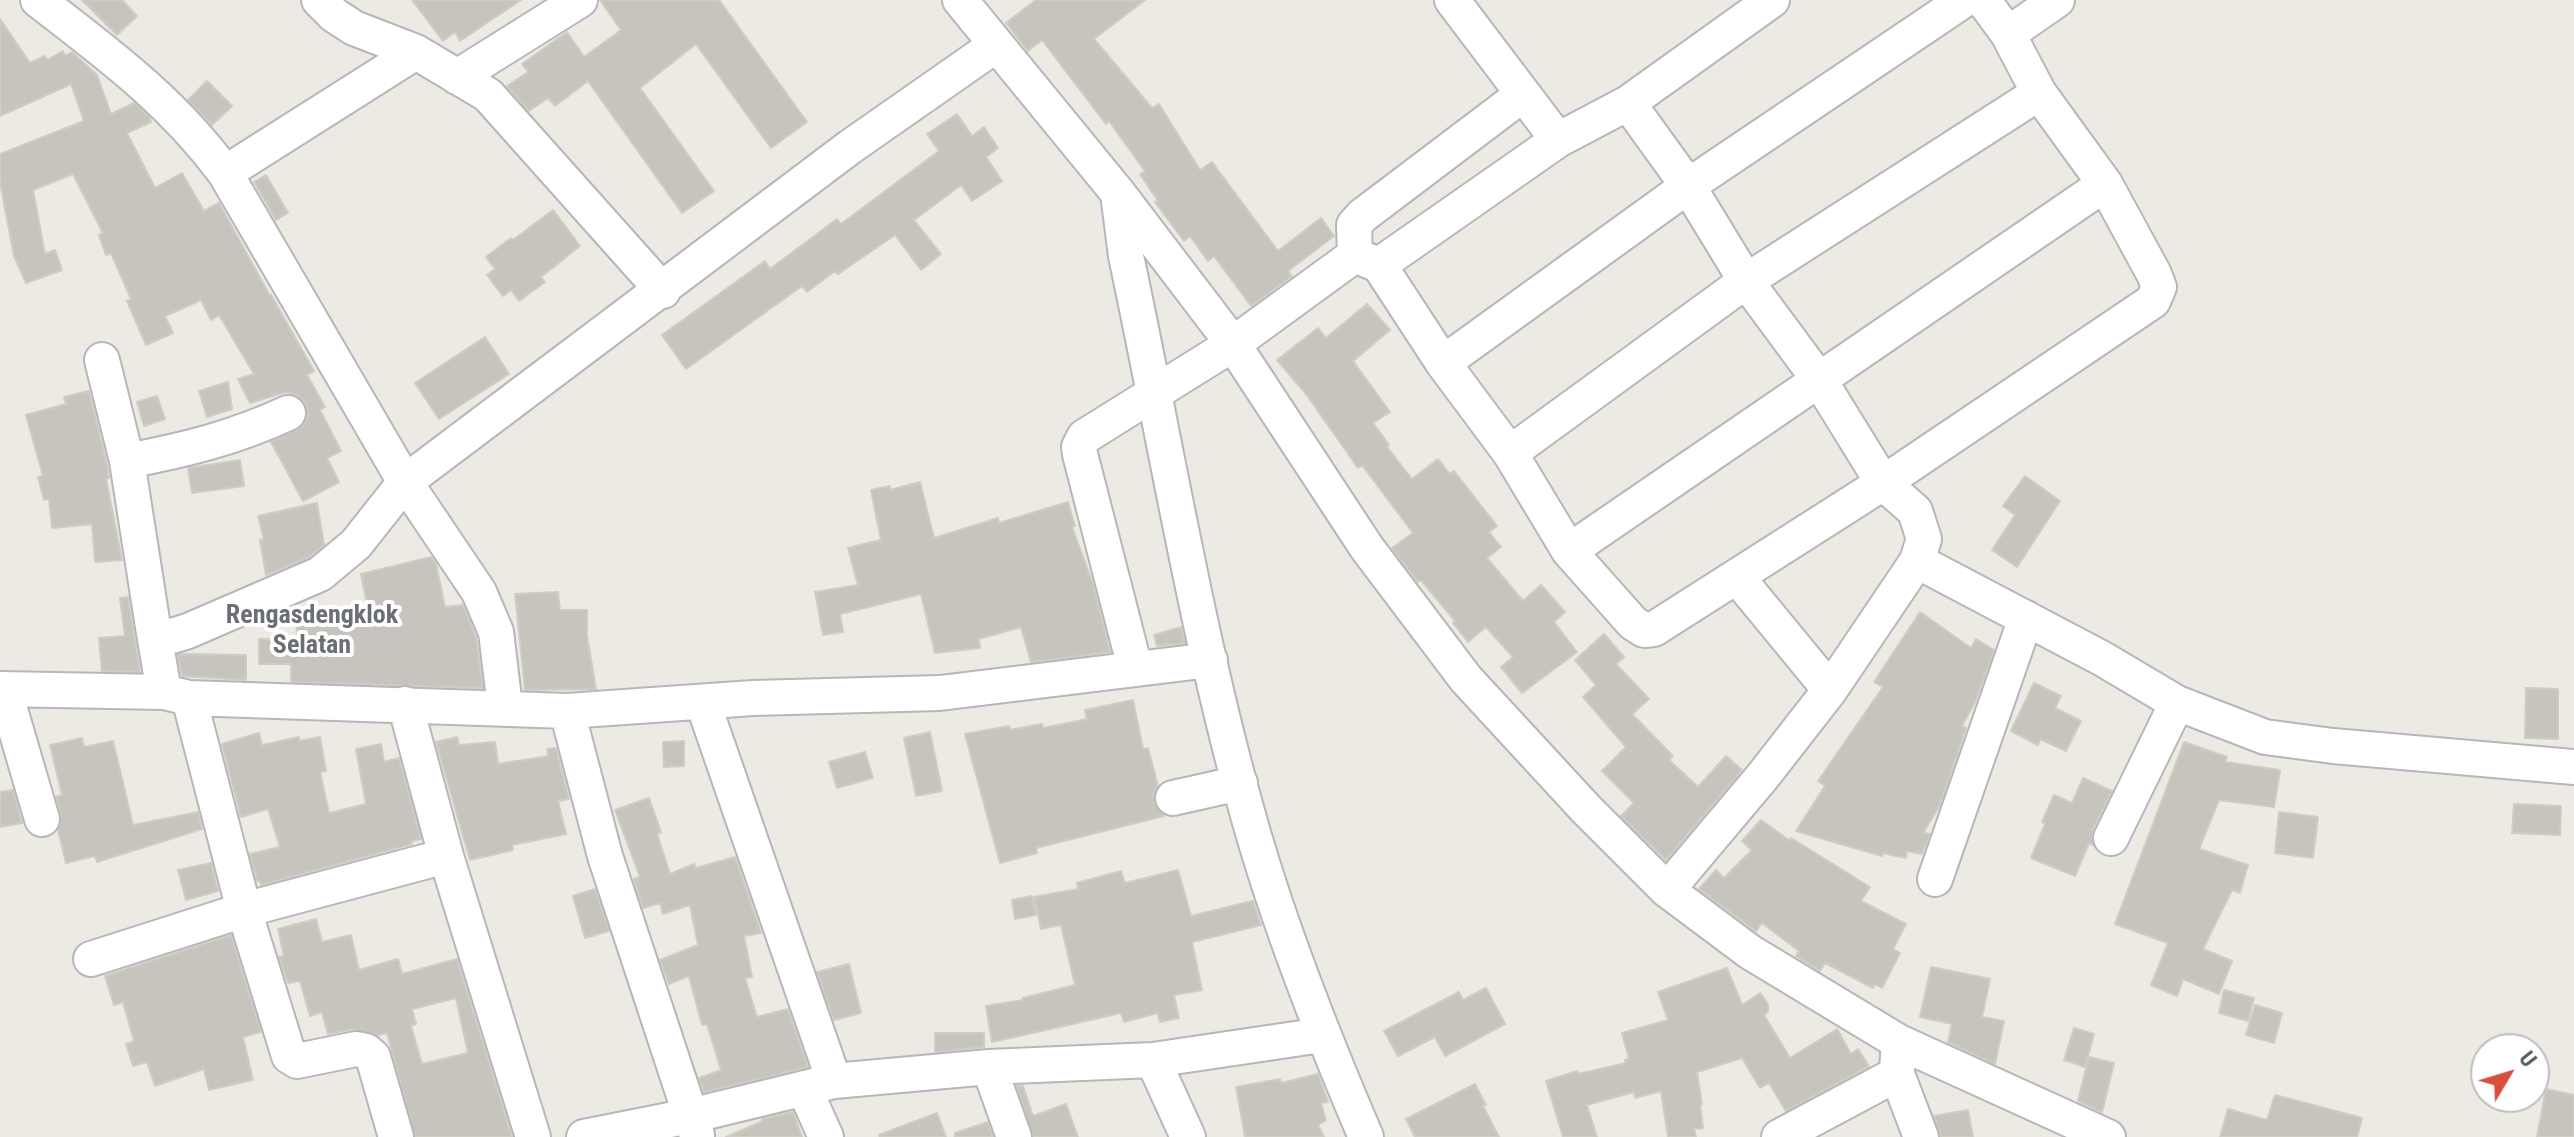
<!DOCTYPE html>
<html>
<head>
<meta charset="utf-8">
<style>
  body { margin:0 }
  #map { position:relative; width:2574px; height:1137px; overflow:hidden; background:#eceae2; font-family:"Roboto Condensed",sans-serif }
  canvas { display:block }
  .north { position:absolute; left:2470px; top:1033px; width:80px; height:80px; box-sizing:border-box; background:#fff; border:2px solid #bdbec0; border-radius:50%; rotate:52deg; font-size:22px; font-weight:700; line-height:32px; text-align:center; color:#5a5d61 }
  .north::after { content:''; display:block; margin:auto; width:28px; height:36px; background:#d84f3b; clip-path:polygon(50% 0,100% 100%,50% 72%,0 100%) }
</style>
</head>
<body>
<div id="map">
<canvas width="2574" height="1137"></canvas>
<div class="north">U</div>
</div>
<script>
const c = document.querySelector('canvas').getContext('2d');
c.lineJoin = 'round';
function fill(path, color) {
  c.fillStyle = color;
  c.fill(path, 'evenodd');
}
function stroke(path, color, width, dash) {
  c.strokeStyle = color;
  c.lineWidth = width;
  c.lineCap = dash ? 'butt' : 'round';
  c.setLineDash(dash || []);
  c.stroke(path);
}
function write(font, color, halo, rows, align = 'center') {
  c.font = font + ' "Roboto Condensed",sans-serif';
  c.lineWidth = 8;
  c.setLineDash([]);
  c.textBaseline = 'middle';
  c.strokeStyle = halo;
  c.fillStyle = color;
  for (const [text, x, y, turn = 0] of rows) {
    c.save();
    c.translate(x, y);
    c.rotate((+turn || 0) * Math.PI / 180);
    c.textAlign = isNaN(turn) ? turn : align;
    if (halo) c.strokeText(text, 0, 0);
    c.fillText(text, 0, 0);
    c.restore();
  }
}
const building = new Path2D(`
  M 82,0 L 122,0 L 137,16 L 117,35 Z
  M 412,0 L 521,0 L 460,41 L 455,32 L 443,41 Z
  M 600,0 L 719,0 L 807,122 L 771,148 L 696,44 L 640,88 L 714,191 L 682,213 L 588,81 L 555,106 L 548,98 L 529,111 L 507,86 L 528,72 L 522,64 L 567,32 L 584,57 L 621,30 Z
  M 1036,0 L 1145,0 L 1094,39 L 1152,108 L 1159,104 L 1200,170 L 1212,162 L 1278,251 L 1321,218 L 1334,236 L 1288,271 L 1292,276 L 1251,306 L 1214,256 L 1208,261 L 1190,236 L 1184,241 L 1155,202 L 1158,201 L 1140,174 L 1145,171 L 1109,121 L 1106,124 L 1042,40 L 1028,51 L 1006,23 Z
  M 0,19 L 30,63 L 45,56 L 47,60 L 63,51 L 65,56 L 72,52 L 97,75 L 111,114 L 134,103 L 150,118 L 151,122 L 127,133 L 155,188 L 182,173 L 204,211 L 219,203 L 270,296 L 271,295 L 314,371 L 307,375 L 325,407 L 320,410 L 341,451 L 327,458 L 339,482 L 303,501 L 271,442 L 304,425 L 308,416 L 306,404 L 299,396 L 286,392 L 250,403 L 238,379 L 254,374 L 219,315 L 211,320 L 201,300 L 165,316 L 173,333 L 146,345 L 127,301 L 131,299 L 111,253 L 106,255 L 99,235 L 103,233 L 73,174 L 33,190 L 45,254 L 55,250 L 62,270 L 26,283 L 14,256 L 0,182 L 0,154 L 84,121 L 71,84 L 0,116 Z
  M 207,81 L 232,106 L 212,125 L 188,100 Z
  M 957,114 L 972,136 L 984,127 L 998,148 L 986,157 L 1002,181 L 972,201 L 961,185 L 914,220 L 941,254 L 921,270 L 895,235 L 838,274 L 835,271 L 807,292 L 802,286 L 686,369 L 662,335 L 765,261 L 770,269 L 837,219 L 841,224 L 939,151 L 927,134 Z
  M 266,175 L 288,213 L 276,220 L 254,182 Z
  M 553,210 L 580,246 L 541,277 L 545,282 L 519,301 L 511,290 L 503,296 L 487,275 L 495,269 L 486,257 L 511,238 L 513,240 Z
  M 1367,304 L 1390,330 L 1353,361 L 1390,412 L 1373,423 L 1389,445 L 1387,447 L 1412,479 L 1438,459 L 1450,474 L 1454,471 L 1497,526 L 1489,532 L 1501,547 L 1487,558 L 1523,601 L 1541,585 L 1565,612 L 1554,622 L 1577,652 L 1522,693 L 1501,667 L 1513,657 L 1486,627 L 1468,642 L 1453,623 L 1455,621 L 1421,580 L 1418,582 L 1392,548 L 1413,533 L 1362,465 L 1358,468 L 1306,394 L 1277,360 L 1318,328 L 1326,338 Z
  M 485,337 L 509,374 L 439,419 L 415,383 Z
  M 228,382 L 232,409 L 207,417 L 199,391 Z
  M 89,391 L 107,465 L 109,478 L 106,479 L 122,560 L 95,562 L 92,524 L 52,528 L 49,499 L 44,500 L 38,477 L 43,476 L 26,415 L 66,404 L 64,397 Z
  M 157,396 L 165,419 L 144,426 L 137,402 Z
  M 240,460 L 244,486 L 192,493 L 188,468 Z
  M 2025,476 L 2060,501 L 2017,567 L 1992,550 L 2015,515 L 2003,506 Z
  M 920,482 L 934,538 L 998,518 L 999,523 L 1068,502 L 1075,526 L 1072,527 L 1093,584 L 1110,652 L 1031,662 L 1021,627 L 979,639 L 980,648 L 935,653 L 921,594 L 840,614 L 843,632 L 823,635 L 815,592 L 858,585 L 848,548 L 881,540 L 871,490 L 890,486 L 890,490 Z
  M 317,503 L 324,545 L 309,557 L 266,575 L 260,540 L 264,539 L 258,516 Z
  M 431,557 L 436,564 L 445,607 L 463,605 L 476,637 L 483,688 L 291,682 L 291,664 L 259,664 L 259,639 L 297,639 L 296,616 L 368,609 L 361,574 Z
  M 558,592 L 560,610 L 587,610 L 587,636 L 596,689 L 525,690 L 515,594 Z
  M 128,597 L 140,672 L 102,671 L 99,638 L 125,636 L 120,598 Z
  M 1920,612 L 1971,648 L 1976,639 L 1994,650 L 1975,702 L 1962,726 L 1966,728 L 1940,805 L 1923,833 L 1930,834 L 1922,854 L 1907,851 L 1906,858 L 1883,853 L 1882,856 L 1796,831 L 1825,786 L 1818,781 L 1883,687 L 1874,682 Z
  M 1181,627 L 1185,643 L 1157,646 L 1154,635 Z
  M 1604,634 L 1624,657 L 1616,664 L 1649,699 L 1632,714 L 1673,756 L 1669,760 L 1698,787 L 1726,756 L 1742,770 L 1666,860 L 1621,816 L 1634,803 L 1602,771 L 1626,747 L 1583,697 L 1596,685 L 1575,660 Z
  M 182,654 L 246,655 L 246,680 L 182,676 L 178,655 Z
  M 2034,683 L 2061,696 L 2055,708 L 2081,721 L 2066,751 L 2040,739 L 2038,745 L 2011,731 Z
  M 2526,688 L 2558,689 L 2558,739 L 2525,738 Z
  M 1133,700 L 1143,749 L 1148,748 L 1158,786 L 1154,793 L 1154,803 L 1164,816 L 1036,848 L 1037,853 L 1000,863 L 965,734 L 1009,726 L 1010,730 L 1042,724 L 1043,728 L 1087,719 L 1085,710 Z
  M 930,732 L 942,791 L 916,796 L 904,738 Z
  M 259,733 L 262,745 L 299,737 L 299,741 L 320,737 L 326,771 L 320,772 L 329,813 L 366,804 L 356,749 L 381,744 L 384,762 L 399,758 L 421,839 L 412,841 L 412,844 L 261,885 L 260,881 L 257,881 L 250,854 L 280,847 L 268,809 L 241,817 L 222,744 Z
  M 457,737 L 459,745 L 495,742 L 498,764 L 549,756 L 547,749 L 556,748 L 569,799 L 558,801 L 566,834 L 512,845 L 513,850 L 470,860 L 436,742 Z
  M 82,738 L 84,747 L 113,741 L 133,825 L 198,812 L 202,829 L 97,862 L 95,856 L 66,863 L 58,830 L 61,814 L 56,797 L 62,795 L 50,745 Z
  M 684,741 L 684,766 L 664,767 L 663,742 Z
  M 2184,742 L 2227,757 L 2225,762 L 2280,770 L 2274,807 L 2219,800 L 2199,849 L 2248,865 L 2240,893 L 2232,890 L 2203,949 L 2232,961 L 2219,994 L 2183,979 L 2177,996 L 2151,985 L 2168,943 L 2115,924 Z
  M 865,752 L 873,778 L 837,788 L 829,762 Z
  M 2083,778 L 2112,791 L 2093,829 L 2093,845 L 2089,843 L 2075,876 L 2031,858 L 2045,824 L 2042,822 L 2054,795 L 2072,803 Z
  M 13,790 L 22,823 L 0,827 L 0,792 Z
  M 649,798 L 661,832 L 657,834 L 670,874 L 694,864 L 696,868 L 735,857 L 761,933 L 744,936 L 752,977 L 745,978 L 757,1017 L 788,1009 L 808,1067 L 704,1092 L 699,1078 L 721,1070 L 707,1024 L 702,1025 L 689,976 L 669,984 L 660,960 L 698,945 L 690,905 L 663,914 L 660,903 L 643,908 L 634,879 L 640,877 L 615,810 Z
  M 2514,804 L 2561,806 L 2560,835 L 2512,833 Z
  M 2279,812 L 2318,817 L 2313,858 L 2275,853 Z
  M 1761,820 L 1790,841 L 1791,838 L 1870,887 L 1861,901 L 1906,924 L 1893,949 L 1900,953 L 1882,988 L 1875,984 L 1873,988 L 1825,963 L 1820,971 L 1796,956 L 1799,951 L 1762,923 L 1756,931 L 1699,889 L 1716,870 L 1724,878 L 1752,850 L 1742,841 Z
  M 211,863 L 218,891 L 186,900 L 178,870 Z
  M 1178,870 L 1191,916 L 1253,901 L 1261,925 L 1192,942 L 1202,990 L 1174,995 L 1179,1018 L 1160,1022 L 1158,1013 L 1124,1022 L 1121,1013 L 992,1042 L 986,1006 L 1023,1000 L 1023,998 L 1075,985 L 1061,925 L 1041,929 L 1034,897 L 1078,889 L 1077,883 L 1121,871 L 1125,883 Z
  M 595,889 L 609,931 L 585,938 L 573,896 Z
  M 1032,896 L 1036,915 L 1015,919 L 1012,900 Z
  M 316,919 L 322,942 L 351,935 L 359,970 L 398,959 L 402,974 L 457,959 L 512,1137 L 415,1137 L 387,1033 L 378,1035 L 353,1029 L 328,1034 L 322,1012 L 310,1016 L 300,981 L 288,983 L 279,957 L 284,956 L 278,929 ZM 456,998 L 468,1053 L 422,1064 L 411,1026 L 416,1024 L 412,1009 Z
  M 231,935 L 261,1032 L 243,1037 L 253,1080 L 209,1090 L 204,1069 L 155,1086 L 147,1062 L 133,1066 L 126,1044 L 134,1041 L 123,1002 L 114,1005 L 105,976 Z
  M 849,964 L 861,1013 L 834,1020 L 817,972 Z
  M 1931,967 L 1990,979 L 1982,1017 L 2004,1021 L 1995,1064 L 1948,1042 L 1952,1024 L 1920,1017 Z
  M 1727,968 L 1742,1005 L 1760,993 L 1768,1004 L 1768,1012 L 1764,1015 L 1790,1058 L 1837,1029 L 1851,1054 L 1858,1049 L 1869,1066 L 1786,1111 L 1769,1083 L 1760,1088 L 1742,1058 L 1697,1072 L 1702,1104 L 1700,1104 L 1703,1128 L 1694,1129 L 1696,1137 L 1668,1137 L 1661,1091 L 1635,1098 L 1634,1092 L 1587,1105 L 1597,1137 L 1563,1137 L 1546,1081 L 1577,1071 L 1578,1074 L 1626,1063 L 1625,1060 L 1629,1059 L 1622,1033 L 1668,1020 L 1658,992 Z
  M 1486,988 L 1505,1024 L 1445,1056 L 1435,1037 L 1398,1056 L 1384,1031 L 1459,992 L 1463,1000 Z
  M 2224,990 L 2254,998 L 2248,1021 L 2219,1013 Z
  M 2255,1005 L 2282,1013 L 2274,1043 L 2246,1035 Z
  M 2074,1028 L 2094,1034 L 2085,1067 L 2064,1060 Z
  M 935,1033 L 984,1033 L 984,1047 L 935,1052 Z
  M 2089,1057 L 2114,1063 L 2102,1112 L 2078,1101 Z
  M 1318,1074 L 1328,1102 L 1321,1103 L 1326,1120 L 1318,1125 L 1324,1137 L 1245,1137 L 1236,1087 L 1280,1079 L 1281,1083 Z
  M 1475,1084 L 1486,1105 L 1483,1106 L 1499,1137 L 1415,1137 L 1406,1119 Z
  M 1017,1086 L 1023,1086 L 1033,1116 L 1066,1104 L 1078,1137 L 1033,1137 Z
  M 2546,1089 L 2574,1095 L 2574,1137 L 2537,1137 Z
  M 2275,1095 L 2362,1118 L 2357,1137 L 2220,1137 L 2228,1109 L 2267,1120 Z
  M 1968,1110 L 1973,1137 L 1941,1137 L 1934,1116 Z
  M 793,1112 L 802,1137 L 726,1137 L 763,1121 L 762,1119 Z
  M 937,1113 L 946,1137 L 880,1137 L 879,1135 Z
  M 988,1122 L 993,1137 L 955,1137 L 955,1133 Z`);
const minor = new Path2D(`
  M 38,0 C 108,54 172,101 225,173 L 405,482 L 479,592 L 496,632 L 505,707
  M 319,0 L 334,15 L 354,28 L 416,52 L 488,95 L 663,291
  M 960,0 L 1118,193 L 1126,256 C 1167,448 1199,648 1254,836 C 1284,938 1324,1039 1366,1137
  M 1452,0 L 1558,140
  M 2008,34 L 2057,0
  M 457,77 L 580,0
  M 1628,103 L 1688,186 L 1746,281 L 1820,381 L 1883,483 L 1915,511 L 1924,539 L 1917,561 L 1830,690 L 1763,776 L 1667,890
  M 225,173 L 416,52
  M 1118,193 L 1233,344 L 1367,548 L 1466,679 L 1586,809 L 1667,890 L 1750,952 L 1899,1042 L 2108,1137
  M 1355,255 L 1354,225 L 1362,216 L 1522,95
  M 1359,257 L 1379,265 L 1558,140 L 1628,103 L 1772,0
  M 1379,265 L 1443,363 L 1510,453 L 1569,551 L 1633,623 L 1644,630 L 1654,629 L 1883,483 L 2153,301 L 2159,287 L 2154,274 L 2105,184 L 2039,93 L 2008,34 L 1983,0
  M 102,360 L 127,461 L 154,633
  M 1443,363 L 1688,186 L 1964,0
  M 1510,453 L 1746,281 L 2039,93
  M 127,461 C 185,450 234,438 288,413
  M 1569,551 L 2105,184
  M 1917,561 L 2103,659 L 2177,703 L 2265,737 L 2333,746 L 2574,767
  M 1737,577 L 1830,690
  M 1135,668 L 1080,454 L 1079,447 L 1084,437 L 1233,344 L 1355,255
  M 0,689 L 164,692 L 189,698 L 567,711 L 753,698 L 940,693 L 1210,660
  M 4,689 L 42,819
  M 164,692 L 154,633 L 172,636 L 188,631 L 320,574 L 356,544 L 405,482 L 850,147 L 996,45
  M 189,698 L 244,910 L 289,1056 L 297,1061 L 356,1049 L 366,1051 L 373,1057 L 396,1137
  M 703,703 L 834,1081
  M 405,704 L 446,856 L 533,1137
  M 567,711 L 605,856 L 697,1135
  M 1173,798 L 1240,783
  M 2111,838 L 2177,703
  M 1935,879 L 2026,618
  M 91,959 L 244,910 L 446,856
  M 1898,1054 L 1897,1074 L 1921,1137
  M 1153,1060 L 1188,1137
  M 989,1067 L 1014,1137
  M 804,1088 L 826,1137
  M 584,1137 L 690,1116 L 834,1081 L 989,1067 L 1153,1060 L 1322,1035
  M 1779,1137 L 1897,1074`);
const quarterNames = [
  ["Rengasdengklok",312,616],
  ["Selatan",312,646]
];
fill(building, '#c7c4be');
stroke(building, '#d0ccc1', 2);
stroke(minor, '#b4b7bb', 38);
stroke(minor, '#fff', 34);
write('bold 26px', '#6b6f73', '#fff', quarterNames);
</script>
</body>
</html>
